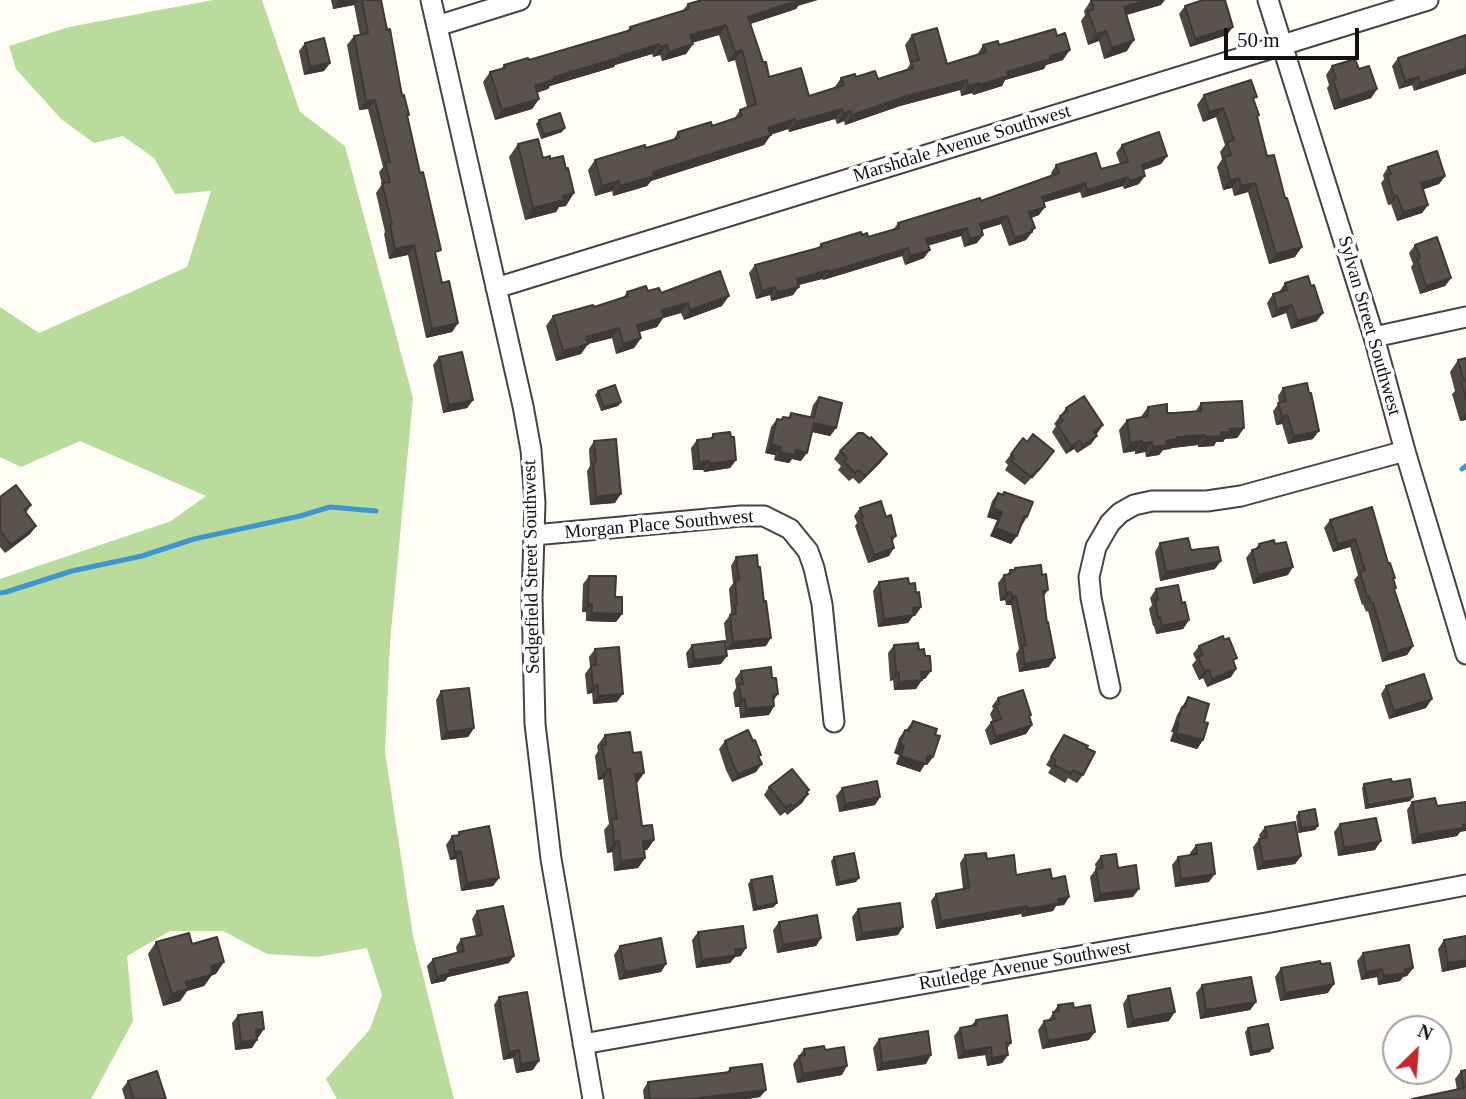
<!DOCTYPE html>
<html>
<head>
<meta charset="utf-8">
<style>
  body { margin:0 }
  #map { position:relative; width:1466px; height:1099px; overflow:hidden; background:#fffdf5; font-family:Georgia,serif }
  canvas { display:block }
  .north { position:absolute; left:1382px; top:1015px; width:70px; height:70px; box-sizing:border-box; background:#fff; border:2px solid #a0a0a0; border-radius:50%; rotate:25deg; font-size:19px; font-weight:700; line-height:28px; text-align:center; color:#111 }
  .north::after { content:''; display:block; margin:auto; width:24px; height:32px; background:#c4262e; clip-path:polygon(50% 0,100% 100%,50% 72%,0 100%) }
  .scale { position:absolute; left:1224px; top:28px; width:135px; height:32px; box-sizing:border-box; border:4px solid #111; border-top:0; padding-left:9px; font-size:21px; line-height:24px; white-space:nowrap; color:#111; -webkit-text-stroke:5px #fff; paint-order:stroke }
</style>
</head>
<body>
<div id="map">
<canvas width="1466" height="1099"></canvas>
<div class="north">N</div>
<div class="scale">50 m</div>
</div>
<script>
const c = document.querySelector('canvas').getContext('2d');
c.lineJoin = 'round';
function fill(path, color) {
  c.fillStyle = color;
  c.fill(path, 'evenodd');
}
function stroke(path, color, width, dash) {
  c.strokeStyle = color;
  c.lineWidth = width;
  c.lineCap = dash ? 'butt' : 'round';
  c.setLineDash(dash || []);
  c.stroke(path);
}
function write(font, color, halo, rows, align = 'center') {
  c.font = font + ' Georgia,serif';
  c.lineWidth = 7;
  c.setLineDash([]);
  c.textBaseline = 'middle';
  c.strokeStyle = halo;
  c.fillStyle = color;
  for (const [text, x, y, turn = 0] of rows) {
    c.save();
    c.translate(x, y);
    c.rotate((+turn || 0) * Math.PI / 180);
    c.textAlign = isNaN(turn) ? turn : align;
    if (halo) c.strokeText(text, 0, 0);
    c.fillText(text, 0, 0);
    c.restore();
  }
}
const forest = new Path2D(`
  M 213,0 L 262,0 L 300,112 L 345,146 L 413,398 L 390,642 L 385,752 L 413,936 L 454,1099 L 337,1099 L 326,1079 L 370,1029 L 382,995 L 367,948 L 317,957 L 267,954 L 223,931 L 170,931 L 127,956 L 133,1021 L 91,1099 L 0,1099 L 0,579 L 171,521 L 206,496 L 80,441 L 21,467 L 0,457 L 0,307 L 39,333 L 187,267 L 211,191 L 175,194 L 154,158 L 123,136 L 94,143 L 61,119 L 16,69 L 9,46 L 69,27 Z`);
const stream = new Path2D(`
  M 1462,469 L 1466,466
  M 0,593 L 6,592 L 72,571 L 142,556 L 194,539 L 300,516 L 330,507 L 376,511`);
const minor = new Path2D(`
  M 431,0 L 523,406 L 531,450 L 535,503 L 532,598 L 535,724 L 551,859 L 593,1099
  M 1268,0 L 1374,337 L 1405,451 L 1466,654
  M 437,26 L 520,0
  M 496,288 L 1428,0
  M 1374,337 L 1466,317
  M 534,535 L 741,516 L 764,516 L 790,529 L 808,551 L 814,568 L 822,604 L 834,722
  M 1110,688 L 1091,598 L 1089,577 L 1096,547 L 1110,523 L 1120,513 L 1134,505 L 1152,501 L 1207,501 L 1241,496 L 1405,451
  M 583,1044 L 1266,923 L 1466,885`);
const wall = new Path2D(`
  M 331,0 L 381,0 L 408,117 L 436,258 L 442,283 L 458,323 L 452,332 L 426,338 L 408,255 L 389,259 L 384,234 L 385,232 L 376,193 L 382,184 L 379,172 L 383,167 L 368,109 L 359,110 L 347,45 L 354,36 L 360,35 L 354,5 L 333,9 Z
  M 1091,0 L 1161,5 L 1126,15 L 1127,51 L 1104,59 L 1099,41 L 1088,45 L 1081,21 L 1085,15 L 1084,11 Z
  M 688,4 L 798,6 L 796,9 L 750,24 L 763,62 L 769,77 L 809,96 L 834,88 L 841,78 L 856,77 L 878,79 L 906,71 L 910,64 L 905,45 L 912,35 L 947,64 L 977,55 L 983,45 L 999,45 L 1063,60 L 1046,65 L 1044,69 L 1005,80 L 1002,86 L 973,95 L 972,93 L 961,96 L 960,90 L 900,106 L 845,125 L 844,121 L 837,124 L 835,119 L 789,132 L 788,129 L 770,135 L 764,145 L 651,181 L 647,186 L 613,196 L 612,191 L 595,196 L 588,170 L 595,160 L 646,148 L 673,140 L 678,132 L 712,126 L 734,119 L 740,110 L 747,107 L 735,60 L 728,62 L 719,35 L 692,43 L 693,44 L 686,54 L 662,61 L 660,55 L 653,57 L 652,54 L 615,65 L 614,67 L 550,86 L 548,89 L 537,93 L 539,99 L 532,109 L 495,120 L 483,82 L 490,72 L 501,69 L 504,65 L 529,60 L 627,31 L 630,27 L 683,10 Z
  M 1185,6 L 1227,35 L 1190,47 L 1179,14 Z
  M 1466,35 L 1414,91 L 1412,85 L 1399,89 L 1392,66 L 1398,58 Z
  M 305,43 L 330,63 L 324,71 L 304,75 L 299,51 Z
  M 1332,66 L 1359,69 L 1377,89 L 1371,98 L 1334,110 L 1327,88 L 1329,85 L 1326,75 Z
  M 1204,95 L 1254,101 L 1259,115 L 1257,117 L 1267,156 L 1295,257 L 1269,264 L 1248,192 L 1234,196 L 1232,188 L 1223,190 L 1217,167 L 1222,159 L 1220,152 L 1225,145 L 1216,117 L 1203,122 L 1197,105 Z
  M 539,120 L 562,132 L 541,139 L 536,124 Z
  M 518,144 L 543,158 L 566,206 L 559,207 L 556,212 L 525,220 L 509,157 Z
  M 1122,145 L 1167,156 L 1161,164 L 1143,170 L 1139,184 L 1124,189 L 1123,186 L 1082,198 L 1080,192 L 1044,202 L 1039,215 L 1031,218 L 1035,228 L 1026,240 L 1009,246 L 1001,224 L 982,230 L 983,235 L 977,243 L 964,247 L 961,236 L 928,245 L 924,258 L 905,265 L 902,256 L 823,280 L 822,279 L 798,285 L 793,295 L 771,301 L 770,295 L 756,299 L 749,273 L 755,265 L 818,248 L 821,244 L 862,235 L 868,237 L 893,230 L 898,223 L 981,201 L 1052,176 L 1051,173 L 1056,165 L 1101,169 L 1120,164 L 1116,153 Z
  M 1388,167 L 1445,176 L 1439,184 L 1423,189 L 1428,205 L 1422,213 L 1397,221 L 1391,204 L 1388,205 L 1381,183 L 1384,179 L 1383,175 Z
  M 1415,245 L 1451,278 L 1445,286 L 1420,294 L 1411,267 L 1413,264 L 1409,253 Z
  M 1285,283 L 1317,321 L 1291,329 L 1286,313 L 1272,318 L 1267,303 L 1273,294 L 1279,292 Z
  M 648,291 L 722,306 L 684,320 L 681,313 L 663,318 L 657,327 L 639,332 L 641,338 L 634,348 L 616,354 L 612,338 L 588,344 L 581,354 L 556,361 L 546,326 L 553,316 L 594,307 L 623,298 L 627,292 Z
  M 439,357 L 473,400 L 467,408 L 443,413 L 433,365 Z
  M 1466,358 L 1466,420 L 1460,421 L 1452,394 L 1455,391 L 1450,372 L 1458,360 Z
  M 1283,388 L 1313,439 L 1288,444 L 1282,424 L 1276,425 L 1273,411 L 1279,403 L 1278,396 Z
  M 598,391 L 621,402 L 618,406 L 601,411 L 595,395 Z
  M 819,397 L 836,428 L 830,436 L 812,432 L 801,461 L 792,459 L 789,463 L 774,460 L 775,455 L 765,453 L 771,427 L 777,419 L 781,419 L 783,417 L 788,418 L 791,413 L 810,417 L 813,405 Z
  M 1201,403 L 1244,428 L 1237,438 L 1225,439 L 1223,442 L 1216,442 L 1214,446 L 1198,447 L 1198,445 L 1172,448 L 1170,449 L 1163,450 L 1159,455 L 1146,457 L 1145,452 L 1135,454 L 1135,451 L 1123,453 L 1119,430 L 1127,420 L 1140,418 L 1148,407 L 1167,413 L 1195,412 Z
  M 1066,408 L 1097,434 L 1096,435 L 1097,436 L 1091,444 L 1077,453 L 1074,449 L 1066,454 L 1052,432 L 1056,426 L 1054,424 Z
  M 713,434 L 736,460 L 730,468 L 704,472 L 703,470 L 693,470 L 691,448 L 697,440 L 710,439 Z
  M 594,441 L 615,503 L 590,505 L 587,471 L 590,466 L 589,449 Z
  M 840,451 L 881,462 L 859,484 L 853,478 L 849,481 L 838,470 L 841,466 L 834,459 Z
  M 1011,454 L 1049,459 L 1032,479 L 1031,478 L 1025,485 L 1005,470 L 1008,465 L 1005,462 Z
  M 1004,492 L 1027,517 L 1011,544 L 990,536 L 997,520 L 987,517 L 992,501 L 998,493 L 1002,495 Z
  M 0,497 L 31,505 L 26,513 L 36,526 L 30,534 L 5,553 L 0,547 Z
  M 1372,507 L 1393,580 L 1394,590 L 1413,646 L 1407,655 L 1382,662 L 1368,611 L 1366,612 L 1363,604 L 1362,605 L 1354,580 L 1358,575 L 1350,547 L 1333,552 L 1324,528 L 1330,520 Z
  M 860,508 L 886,517 L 896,536 L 892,542 L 889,556 L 868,563 L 855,526 L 857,523 L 854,516 Z
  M 1160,543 L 1191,550 L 1215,569 L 1160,581 L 1155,552 Z
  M 1259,544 L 1288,575 L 1253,584 L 1246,558 L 1252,550 L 1255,549 Z
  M 736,557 L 766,646 L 727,650 L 724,623 L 730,615 L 731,611 L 729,589 L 733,583 L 731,566 Z
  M 1015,568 L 1042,575 L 1048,590 L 1044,596 L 1049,667 L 1019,672 L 1016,654 L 1019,649 L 1011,605 L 1006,605 L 1005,600 L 1000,601 L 998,583 L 1004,575 L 1007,575 L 1010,570 L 1014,570 Z
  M 589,576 L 622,614 L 616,622 L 586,621 L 586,612 L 582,612 L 583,584 Z
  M 879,582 L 909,584 L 921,607 L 915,616 L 913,616 L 908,623 L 878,627 L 873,591 Z
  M 1156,589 L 1182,603 L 1189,620 L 1183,629 L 1156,634 L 1154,626 L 1153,626 L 1149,609 L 1152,605 L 1150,598 Z
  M 692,645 L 721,664 L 688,668 L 686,653 Z
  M 894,645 L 919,650 L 925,679 L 922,679 L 916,689 L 894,690 L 893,680 L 890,681 L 888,653 Z
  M 1199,646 L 1234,663 L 1236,669 L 1231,677 L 1207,687 L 1203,678 L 1199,680 L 1192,665 L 1196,660 L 1193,654 Z
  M 595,649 L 617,702 L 593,704 L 592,693 L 587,694 L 585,674 L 590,667 L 589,657 Z
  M 741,671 L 772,678 L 778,694 L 774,700 L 774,706 L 769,715 L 740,718 L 739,707 L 735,707 L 733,693 L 736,688 L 735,679 Z
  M 1386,686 L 1426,708 L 1389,719 L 1381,694 Z
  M 441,691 L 474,728 L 468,737 L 441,740 L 436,700 Z
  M 1188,697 L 1204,722 L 1203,740 L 1197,749 L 1170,741 L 1173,732 L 1171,732 L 1177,715 Z
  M 998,698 L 1030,717 L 1032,725 L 1026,734 L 990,745 L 985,730 L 991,722 L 993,722 L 990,714 L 993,709 L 992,706 Z
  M 913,721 L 935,735 L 933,757 L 927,765 L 925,764 L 920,772 L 896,764 L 899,755 L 894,753 L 899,738 L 905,730 L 906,730 Z
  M 605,735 L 633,753 L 644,773 L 637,783 L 642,826 L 654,840 L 647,850 L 644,850 L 645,858 L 638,868 L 614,871 L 612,852 L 607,853 L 604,830 L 609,824 L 607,810 L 603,779 L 598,780 L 595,756 L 598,751 L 597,746 Z
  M 1064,735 L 1086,748 L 1083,775 L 1077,783 L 1068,778 L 1065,783 L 1048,773 L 1051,768 L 1046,765 Z
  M 725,741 L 753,741 L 759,758 L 756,772 L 732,782 L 726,770 L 719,749 Z
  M 1392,782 L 1413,797 L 1410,801 L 1365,809 L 1362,788 L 1364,784 Z
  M 769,787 L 809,790 L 807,793 L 808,794 L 802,803 L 787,815 L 785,812 L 780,816 L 764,795 Z
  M 842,788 L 880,797 L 875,805 L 839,812 L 836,796 Z
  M 1412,802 L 1437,806 L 1460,832 L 1457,836 L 1412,844 L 1407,810 Z
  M 1299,812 L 1318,826 L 1315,830 L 1298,833 L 1296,816 Z
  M 1340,824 L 1375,850 L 1338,856 L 1334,832 Z
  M 1265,827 L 1301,856 L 1295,864 L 1257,870 L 1253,847 L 1260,838 L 1259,835 Z
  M 459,832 L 499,878 L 493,886 L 461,891 L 456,859 L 450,860 L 446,845 L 452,836 L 457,836 Z
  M 1196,845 L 1209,882 L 1175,887 L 1172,865 L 1178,857 L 1190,855 L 1190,853 Z
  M 965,855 L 987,859 L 1016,875 L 1052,879 L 1069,897 L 1064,905 L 1056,906 L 1053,911 L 1022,917 L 1021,914 L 936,929 L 931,901 L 936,894 L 963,889 L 960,863 Z
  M 1101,856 L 1118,868 L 1133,897 L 1094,902 L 1090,877 L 1096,869 L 1095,864 Z
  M 834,857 L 856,882 L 836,886 L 831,861 Z
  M 751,880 L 774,907 L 753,911 L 748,884 Z
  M 858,909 L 898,935 L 856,941 L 852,917 Z
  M 477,911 L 509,963 L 448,977 L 445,981 L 431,984 L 427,966 L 433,959 L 457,953 L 456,947 L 461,939 L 476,936 L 472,919 Z
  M 779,922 L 821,938 L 816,946 L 777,953 L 773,930 Z
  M 698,932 L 741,956 L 735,957 L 730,963 L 696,968 L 692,940 Z
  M 1444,940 L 1466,967 L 1442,972 L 1438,949 Z
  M 156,942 L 192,944 L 216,974 L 212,975 L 204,986 L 187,991 L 180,1001 L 163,1006 L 148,954 Z
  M 620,946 L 666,964 L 661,972 L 619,980 L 614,955 Z
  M 1363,953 L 1413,968 L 1407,976 L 1403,977 L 1400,981 L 1378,985 L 1377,977 L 1361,980 L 1357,961 Z
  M 1281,968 L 1328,993 L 1280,1001 L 1275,977 Z
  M 1202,985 L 1256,1002 L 1250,1010 L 1200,1019 L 1196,993 Z
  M 1128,996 L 1169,1021 L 1127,1028 L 1123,1004 Z
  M 499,997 L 533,1070 L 516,1073 L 513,1058 L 503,1060 L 494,1005 Z
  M 1058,1005 L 1074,1008 L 1089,1040 L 1042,1049 L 1038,1030 L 1044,1021 L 1048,1021 Z
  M 238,1015 L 258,1038 L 252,1048 L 235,1050 L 232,1023 Z
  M 976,1020 L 1011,1043 L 1007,1049 L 1008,1055 L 1002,1063 L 987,1066 L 985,1055 L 958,1059 L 954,1036 L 960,1028 L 971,1026 Z
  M 1248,1028 L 1270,1052 L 1250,1056 L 1245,1032 Z
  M 879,1039 L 926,1064 L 877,1071 L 873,1048 Z
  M 804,1049 L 825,1050 L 842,1075 L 797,1083 L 793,1064 Z
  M 730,1068 L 766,1090 L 760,1097 L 748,1099 L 644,1099 L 643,1090 L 648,1082 L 727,1072 Z
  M 1461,1071 L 1466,1099 L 1457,1090 L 1455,1079 Z
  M 128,1081 L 166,1099 L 125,1099 L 122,1089 Z`);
const shadedWall = new Path2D(`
  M 339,0 L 358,0 L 354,5 L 333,9 Z
  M 799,0 L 818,0 L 798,6 L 796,9 L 741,27 L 748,17 Z
  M 1149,0 L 1165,0 L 1161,5 L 1116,18 L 1124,7 Z
  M 726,25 L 719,35 L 683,45 L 690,35 Z
  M 1233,27 L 1227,35 L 1190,47 L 1195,39 Z
  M 1106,31 L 1099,41 L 1088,45 L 1096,34 Z
  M 1134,40 L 1127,51 L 1104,59 L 1112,48 Z
  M 659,44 L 652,54 L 615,65 L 614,67 L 550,86 L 548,89 L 528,95 L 535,86 L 554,77 Z
  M 693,44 L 686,54 L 662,61 L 669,52 Z
  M 667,45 L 660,55 L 653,57 L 660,47 Z
  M 742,50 L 735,60 L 728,62 L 735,52 Z
  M 1070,50 L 1063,60 L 1046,65 L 1044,69 L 1005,80 L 1002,86 L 973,95 L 979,85 L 1007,72 L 1050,56 Z
  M 330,63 L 324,71 L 304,75 L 310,67 Z
  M 1466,68 L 1466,74 L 1414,91 L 1420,83 Z
  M 1418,77 L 1412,85 L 1399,89 L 1405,81 Z
  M 967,80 L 960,90 L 900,106 L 845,125 L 852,115 L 907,96 Z
  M 979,83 L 972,93 L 961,96 L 968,86 Z
  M 1377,89 L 1371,98 L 1334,110 L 1340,101 Z
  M 539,99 L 532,109 L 495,120 L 502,110 Z
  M 375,100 L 368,109 L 359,110 L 366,101 Z
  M 1223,108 L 1216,117 L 1203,122 L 1209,112 Z
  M 842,109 L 835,119 L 789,132 L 796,122 Z
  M 850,111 L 844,121 L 837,124 L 843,114 Z
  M 795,119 L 788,129 L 761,138 L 768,128 Z
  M 565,128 L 562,132 L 541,139 L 544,135 Z
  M 771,135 L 764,145 L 651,181 L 647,186 L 613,196 L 620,186 L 653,172 Z
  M 1167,156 L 1161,164 L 1136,173 L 1142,165 Z
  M 1145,176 L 1139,184 L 1124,189 L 1130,181 Z
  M 1445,176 L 1439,184 L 1416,192 L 1421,183 Z
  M 1128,177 L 1123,186 L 1082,198 L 1087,190 Z
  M 1239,178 L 1232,188 L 1223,190 L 1230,180 Z
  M 619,181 L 612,191 L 595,196 L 602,186 Z
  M 1085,183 L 1080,192 L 1036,205 L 1042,197 Z
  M 1255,183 L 1248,192 L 1234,196 L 1241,186 Z
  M 574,193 L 566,206 L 559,207 L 556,212 L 525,220 L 533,208 L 563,196 Z
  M 1397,195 L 1391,204 L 1388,205 L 1394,197 Z
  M 1428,205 L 1422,213 L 1397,221 L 1403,212 Z
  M 1045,207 L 1039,215 L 1023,221 L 1029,212 Z
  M 1007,216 L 1001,224 L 974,232 L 980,224 Z
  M 967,228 L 961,236 L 921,248 L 926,239 Z
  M 1035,228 L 1026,240 L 1009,246 L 1015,238 Z
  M 983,235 L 977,243 L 964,247 L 970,239 Z
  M 414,245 L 408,255 L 389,259 L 395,249 Z
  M 1302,247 L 1295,257 L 1269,264 L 1276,254 Z
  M 908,248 L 902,256 L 823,280 L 829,272 Z
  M 930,250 L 924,258 L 905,265 L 910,256 Z
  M 828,270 L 822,279 L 791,287 L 797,279 Z
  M 1451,278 L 1445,286 L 1420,294 L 1426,286 Z
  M 775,287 L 770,295 L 756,299 L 762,291 Z
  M 799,287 L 793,295 L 771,301 L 777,292 Z
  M 729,296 L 722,306 L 684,320 L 690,310 Z
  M 688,303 L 681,313 L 663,318 L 657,327 L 630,335 L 637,325 L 662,310 Z
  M 1292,305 L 1286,313 L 1272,318 L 1277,309 Z
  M 1323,313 L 1317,321 L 1291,329 L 1297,321 Z
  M 458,323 L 452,332 L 426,338 L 432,329 Z
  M 619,328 L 612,338 L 588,344 L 581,354 L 556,361 L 563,351 L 586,337 Z
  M 641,338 L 634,348 L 616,354 L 623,344 Z
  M 473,400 L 467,408 L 443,413 L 449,405 Z
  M 621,402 L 618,406 L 601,411 L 604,407 Z
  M 1466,413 L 1466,420 L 1460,421 Z
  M 1287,415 L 1282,424 L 1276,425 L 1282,417 Z
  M 814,423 L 836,428 L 830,436 L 808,431 Z
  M 1103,425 L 1097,434 L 1088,440 L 1094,431 Z
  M 1244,428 L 1237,438 L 1225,439 L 1223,442 L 1216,442 L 1214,446 L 1198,447 L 1206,437 L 1230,429 Z
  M 1319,431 L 1313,439 L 1288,444 L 1294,436 Z
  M 1205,435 L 1198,445 L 1172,448 L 1170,449 L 1163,450 L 1159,455 L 1146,457 L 1153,447 L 1166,441 L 1177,437 Z
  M 1097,436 L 1091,444 L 1077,453 L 1083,445 Z
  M 1080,440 L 1074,449 L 1066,454 L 1071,446 Z
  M 1142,441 L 1135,451 L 1123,453 L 1130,443 Z
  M 1152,442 L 1145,452 L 1135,454 L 1142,443 Z
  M 771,444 L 781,447 L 775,455 L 765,453 Z
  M 796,450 L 807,453 L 801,461 L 792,459 L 789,463 L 774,460 L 780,452 Z
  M 887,454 L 881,462 L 859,484 L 865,476 Z
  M 736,460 L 730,468 L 704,472 L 709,464 Z
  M 709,461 L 703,470 L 693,470 L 699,462 Z
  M 621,494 L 615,503 L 590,505 L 596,497 Z
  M 993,508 L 1002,512 L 997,520 L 987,517 Z
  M 36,526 L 30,534 L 5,553 L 11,545 Z
  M 996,528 L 1017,536 L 1011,544 L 990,536 Z
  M 1355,539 L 1350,547 L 1333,552 L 1338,544 Z
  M 894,548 L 889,556 L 868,563 L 874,555 Z
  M 1221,561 L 1215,569 L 1160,581 L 1166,572 Z
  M 1293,567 L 1288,575 L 1253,584 L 1258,575 Z
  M 1006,592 L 1011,592 L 1005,600 L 1000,601 Z
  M 1016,596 L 1011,605 L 1006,605 L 1012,597 Z
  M 588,604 L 592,604 L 586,612 L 582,612 Z
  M 921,607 L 915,616 L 913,616 L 908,623 L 878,627 L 884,619 L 913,608 Z
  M 592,613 L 622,614 L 616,622 L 586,621 Z
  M 1189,620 L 1183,629 L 1156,634 L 1162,626 Z
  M 771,638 L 766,646 L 727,650 L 733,642 Z
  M 1413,646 L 1407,655 L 1382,662 L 1388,654 Z
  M 727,656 L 721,664 L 688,668 L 694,660 Z
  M 1055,658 L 1049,667 L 1019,672 L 1025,664 Z
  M 1236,669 L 1231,677 L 1207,687 L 1212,679 Z
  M 1209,670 L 1203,678 L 1199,680 L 1204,671 Z
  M 931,671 L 925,679 L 915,680 L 921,672 Z
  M 899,672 L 893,680 L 890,681 L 896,673 Z
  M 922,680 L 916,689 L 894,690 L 899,682 Z
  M 598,685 L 592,693 L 587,694 L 593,686 Z
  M 623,694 L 617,702 L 593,704 L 598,696 Z
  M 741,699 L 745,699 L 739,707 L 735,707 Z
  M 1432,699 L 1426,708 L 1389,719 L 1394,711 Z
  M 774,706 L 769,715 L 740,718 L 746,709 Z
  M 1177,723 L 1179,724 L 1173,732 L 1171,732 Z
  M 1032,725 L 1026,734 L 990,745 L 996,737 Z
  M 474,728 L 468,737 L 441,740 L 447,732 Z
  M 1176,733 L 1203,740 L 1197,749 L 1170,741 Z
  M 900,744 L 904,746 L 899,755 L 894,753 Z
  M 928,755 L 933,757 L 927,765 L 925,764 L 920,772 L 896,764 L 901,756 Z
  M 762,764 L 756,772 L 732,782 L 738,774 Z
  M 606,769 L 610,769 L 603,779 L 598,780 Z
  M 644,773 L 637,783 L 635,774 Z
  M 808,794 L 802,803 L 787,815 L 793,807 Z
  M 880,797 L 875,805 L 839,812 L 845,804 Z
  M 1413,797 L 1410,801 L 1365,809 L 1368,805 Z
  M 791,804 L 785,812 L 780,816 L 786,808 Z
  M 1466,824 L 1466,831 L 1460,832 L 1457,836 L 1412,844 L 1418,835 Z
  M 1318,826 L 1315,830 L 1298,833 L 1301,828 Z
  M 654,840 L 647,850 L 636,852 L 643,841 Z
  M 619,841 L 612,852 L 607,853 L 614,842 Z
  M 1381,841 L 1375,850 L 1338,856 L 1344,848 Z
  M 461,851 L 456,859 L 450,860 L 455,852 Z
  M 1301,856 L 1295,864 L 1257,870 L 1263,862 Z
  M 645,858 L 638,868 L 614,871 L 621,861 Z
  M 1215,874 L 1209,882 L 1175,887 L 1181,879 Z
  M 499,878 L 493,886 L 461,891 L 467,883 Z
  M 859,878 L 856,882 L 836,886 L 839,882 Z
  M 1139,889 L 1133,897 L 1094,902 L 1100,894 Z
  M 1069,897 L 1064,905 L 1056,906 L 1053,911 L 1022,917 L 1027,909 L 1058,899 Z
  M 777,903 L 774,907 L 753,911 L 756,907 Z
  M 1027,906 L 1021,914 L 936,929 L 941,921 Z
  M 903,927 L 898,935 L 856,941 L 862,933 Z
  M 821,938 L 816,946 L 777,953 L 783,945 Z
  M 746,948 L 741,956 L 735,957 L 730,963 L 696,968 L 702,960 L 735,949 Z
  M 514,956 L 509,963 L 448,977 L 445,981 L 431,984 L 437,977 L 449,970 Z
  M 1466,960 L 1466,967 L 1442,972 L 1448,963 Z
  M 224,962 L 216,974 L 212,975 L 204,986 L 187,991 L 180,1001 L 163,1006 L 172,994 L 186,982 L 211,966 Z
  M 666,964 L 661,972 L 619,980 L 625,972 Z
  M 1413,968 L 1407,976 L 1403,977 L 1400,981 L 1378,985 L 1384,976 L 1405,969 Z
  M 1382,969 L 1377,977 L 1361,980 L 1366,972 Z
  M 1334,984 L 1328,993 L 1280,1001 L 1285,993 Z
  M 1256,1002 L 1250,1010 L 1200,1019 L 1206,1010 Z
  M 1175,1012 L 1169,1021 L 1127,1028 L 1133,1020 Z
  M 264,1029 L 258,1038 L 250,1038 L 256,1030 Z
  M 1095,1032 L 1089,1040 L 1042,1049 L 1048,1041 Z
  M 257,1040 L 252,1048 L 235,1050 L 241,1042 Z
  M 991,1047 L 985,1055 L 958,1059 L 964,1051 Z
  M 1273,1048 L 1270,1052 L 1250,1056 L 1252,1052 Z
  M 519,1050 L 513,1058 L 503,1060 L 509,1052 Z
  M 931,1055 L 926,1064 L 877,1071 L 882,1063 Z
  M 1008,1055 L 1002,1063 L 987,1066 L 992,1058 Z
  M 539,1061 L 533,1070 L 516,1073 L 521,1064 Z
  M 847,1066 L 842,1075 L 797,1083 L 803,1074 Z
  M 766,1090 L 760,1097 L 748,1099 L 690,1099 Z`);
const building = new Path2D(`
  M 362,0 L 381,0 L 387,30 L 390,29 L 402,96 L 404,95 L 409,115 L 407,115 L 420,173 L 423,172 L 441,250 L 435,252 L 442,283 L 449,281 L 458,323 L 432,329 L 414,245 L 395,249 L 390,225 L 392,224 L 382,183 L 390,182 L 385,163 L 390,162 L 375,100 L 366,101 L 354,36 L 368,33 Z
  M 702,0 L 800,0 L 748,17 L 763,62 L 766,62 L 769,77 L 801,68 L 809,96 L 844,85 L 841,78 L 855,74 L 856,77 L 875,71 L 878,79 L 913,68 L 911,62 L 919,60 L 912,35 L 937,28 L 947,64 L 986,52 L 983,45 L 998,41 L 999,45 L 1055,29 L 1057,36 L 1065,33 L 1070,50 L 1050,56 L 1050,59 L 1007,72 L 1008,76 L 979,85 L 979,83 L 968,86 L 967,80 L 907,96 L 852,115 L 850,111 L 843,114 L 842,109 L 796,122 L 795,119 L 768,128 L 771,135 L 653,172 L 654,176 L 620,186 L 619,181 L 602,186 L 595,160 L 645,145 L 646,148 L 679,138 L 678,132 L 711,122 L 712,126 L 742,116 L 740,110 L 756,104 L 742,50 L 735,52 L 726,25 L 690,35 L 693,44 L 669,52 L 667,45 L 660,47 L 659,44 L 621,56 L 621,57 L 554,77 L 555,79 L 535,86 L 539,99 L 502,110 L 490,72 L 505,68 L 504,65 L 528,58 L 529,60 L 631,30 L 630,27 L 689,9 L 688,4 Z
  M 1091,0 L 1149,0 L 1124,7 L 1134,40 L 1112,48 L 1106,31 L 1096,34 L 1088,11 L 1094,9 Z
  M 1203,0 L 1225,0 L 1233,27 L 1195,39 L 1185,6 Z
  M 1466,35 L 1466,68 L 1420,83 L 1418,77 L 1405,81 L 1398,58 Z
  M 324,38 L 330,63 L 310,67 L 305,43 Z
  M 1355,59 L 1359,69 L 1369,66 L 1377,89 L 1340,101 L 1333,80 L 1336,79 L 1332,66 Z
  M 1251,80 L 1257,97 L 1253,98 L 1259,115 L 1257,116 L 1267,156 L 1274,155 L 1285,198 L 1287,198 L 1302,247 L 1276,254 L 1255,183 L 1241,186 L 1239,178 L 1230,180 L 1224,157 L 1231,155 L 1227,142 L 1234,140 L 1223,108 L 1209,112 L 1204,95 Z
  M 560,113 L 565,128 L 544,135 L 539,120 Z
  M 1159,132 L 1167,156 L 1142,165 L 1145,176 L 1130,181 L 1128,177 L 1087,190 L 1085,183 L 1042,197 L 1045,207 L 1029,212 L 1035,228 L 1031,229 L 1032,232 L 1015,238 L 1007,216 L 980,224 L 983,235 L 970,239 L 967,228 L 926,239 L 930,250 L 910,256 L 908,248 L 829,272 L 828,270 L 797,279 L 799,287 L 777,292 L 775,287 L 762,291 L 755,265 L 822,247 L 821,244 L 861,232 L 862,235 L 867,233 L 868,237 L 899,228 L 898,223 L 980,198 L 981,201 L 1059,173 L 1056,165 L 1096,153 L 1101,169 L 1128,162 L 1122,145 Z
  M 538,139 L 543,158 L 550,156 L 550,159 L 563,156 L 566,169 L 568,168 L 574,193 L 563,196 L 564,200 L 533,208 L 518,144 Z
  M 1437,151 L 1445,176 L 1421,183 L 1428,205 L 1403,212 L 1397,195 L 1394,197 L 1387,175 L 1391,174 L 1388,167 Z
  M 1437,237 L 1451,278 L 1426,286 L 1417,259 L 1420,258 L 1415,245 Z
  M 720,271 L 729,296 L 690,310 L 688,303 L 662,310 L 664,317 L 637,325 L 641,338 L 623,344 L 619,328 L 586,337 L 588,344 L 563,351 L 553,316 L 593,305 L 594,307 L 628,296 L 627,292 L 646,286 L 648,291 L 659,288 L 661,293 Z
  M 1308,276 L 1311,286 L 1314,285 L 1323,313 L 1297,321 L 1292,305 L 1277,309 L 1273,294 L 1287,290 L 1285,283 Z
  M 462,352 L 473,400 L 449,405 L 439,357 Z
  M 1466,358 L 1466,399 L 1461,382 L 1464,381 L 1458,360 Z
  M 1307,383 L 1309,393 L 1311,393 L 1319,431 L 1294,436 L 1287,415 L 1282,417 L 1278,403 L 1286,401 L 1283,388 Z
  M 615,385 L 621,402 L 604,407 L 598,391 Z
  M 1084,396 L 1103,425 L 1094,431 L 1097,436 L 1083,445 L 1080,440 L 1071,446 L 1057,424 L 1063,421 L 1060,416 L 1068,411 L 1066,408 Z
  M 819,397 L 842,403 L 836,428 L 814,423 L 807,453 L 796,450 L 795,455 L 780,452 L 781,447 L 771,444 L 777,419 L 782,420 L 783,417 L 790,418 L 791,413 L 814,418 Z
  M 1242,401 L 1244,428 L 1230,429 L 1230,432 L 1221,432 L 1221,436 L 1206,437 L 1205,435 L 1177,437 L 1178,439 L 1166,441 L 1167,445 L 1153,447 L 1152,442 L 1142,443 L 1142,441 L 1130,443 L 1127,420 L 1148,416 L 1148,407 L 1167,404 L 1167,413 L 1174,413 L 1201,411 L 1201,403 Z
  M 730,432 L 731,437 L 734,437 L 736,460 L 709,464 L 709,461 L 699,462 L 697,440 L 713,438 L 713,434 Z
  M 858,433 L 863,433 L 870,439 L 871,437 L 887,454 L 865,476 L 859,470 L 855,473 L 844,462 L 847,458 L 840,451 Z
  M 1033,434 L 1054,451 L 1038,471 L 1037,470 L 1031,477 L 1011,461 L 1014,457 L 1011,454 L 1023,438 L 1027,442 Z
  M 616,439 L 621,494 L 596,497 L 593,463 L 596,462 L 594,441 Z
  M 16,485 L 31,505 L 24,510 L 36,526 L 11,545 L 0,531 L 0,497 Z
  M 1004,492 L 1033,502 L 1027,517 L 1024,516 L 1017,536 L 996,528 L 1002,512 L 993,508 L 998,493 L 1003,495 Z
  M 881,501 L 886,517 L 891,515 L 896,536 L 891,537 L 894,548 L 874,555 L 861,518 L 863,517 L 860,508 Z
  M 1372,507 L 1388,563 L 1390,563 L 1395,578 L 1393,578 L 1396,588 L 1394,589 L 1413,646 L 1388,654 L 1373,603 L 1371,603 L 1369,596 L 1367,597 L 1360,572 L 1365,570 L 1355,539 L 1338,544 L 1330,520 Z
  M 1188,538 L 1191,550 L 1218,547 L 1221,561 L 1166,572 L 1160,543 Z
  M 1274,540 L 1275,544 L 1286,542 L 1293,567 L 1258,575 L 1252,550 L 1260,548 L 1259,544 Z
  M 757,555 L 758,567 L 760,567 L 764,602 L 766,601 L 771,638 L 733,642 L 730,615 L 736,614 L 735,605 L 737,604 L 735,581 L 739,580 L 736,557 Z
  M 1041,565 L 1042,575 L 1046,574 L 1048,590 L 1043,591 L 1047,623 L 1048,622 L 1055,658 L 1025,664 L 1022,645 L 1026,645 L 1016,596 L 1012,597 L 1011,592 L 1006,592 L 1004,575 L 1011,574 L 1010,570 L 1015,570 L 1015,568 Z
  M 589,576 L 616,576 L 615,597 L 622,597 L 622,614 L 592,613 L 592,604 L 588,604 Z
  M 908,578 L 909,584 L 915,583 L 916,593 L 919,592 L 921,607 L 913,608 L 914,615 L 884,619 L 879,582 Z
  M 1178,585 L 1182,603 L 1185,602 L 1189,620 L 1162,626 L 1160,617 L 1158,618 L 1155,600 L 1158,600 L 1156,589 Z
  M 1223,636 L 1224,640 L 1229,638 L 1237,658 L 1233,660 L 1236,669 L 1212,679 L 1209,670 L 1204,671 L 1198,657 L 1203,655 L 1199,646 Z
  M 725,641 L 727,656 L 694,660 L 692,645 Z
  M 918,643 L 919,650 L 924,649 L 925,656 L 930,656 L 931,671 L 921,672 L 922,680 L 899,682 L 899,672 L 896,673 L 894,645 Z
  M 619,647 L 623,694 L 598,696 L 598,685 L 593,686 L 591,665 L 596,665 L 595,649 Z
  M 771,667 L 772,678 L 776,678 L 778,694 L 773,695 L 774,706 L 746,709 L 745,699 L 741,699 L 739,684 L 743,684 L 741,671 Z
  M 1424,674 L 1432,699 L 1394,711 L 1386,686 Z
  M 469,688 L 474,728 L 447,732 L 441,691 Z
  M 1023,690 L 1031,715 L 1029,716 L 1032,725 L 996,737 L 991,722 L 1001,719 L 996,705 L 1000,704 L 998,698 Z
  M 1188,697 L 1209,704 L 1204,722 L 1208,723 L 1203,740 L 1176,733 L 1179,724 L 1177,723 L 1182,707 L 1185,707 Z
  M 913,721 L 937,729 L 935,735 L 940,736 L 933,757 L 928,755 L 925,764 L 901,756 L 904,746 L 900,744 L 905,730 L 909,731 Z
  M 748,730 L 753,741 L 755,740 L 761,755 L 758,756 L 762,764 L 738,774 L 732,762 L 725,741 Z
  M 630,732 L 633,753 L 641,752 L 644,773 L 635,774 L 642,826 L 652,825 L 654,840 L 643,841 L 645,858 L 621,861 L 619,841 L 614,842 L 612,819 L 617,819 L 610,769 L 606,769 L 602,745 L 606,745 L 605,735 Z
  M 1064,735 L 1088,746 L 1086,748 L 1095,752 L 1083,775 L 1073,770 L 1071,774 L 1054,765 L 1056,760 L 1051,757 Z
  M 792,769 L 809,790 L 806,792 L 808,794 L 793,807 L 791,804 L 786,808 L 769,787 Z
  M 1391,779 L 1392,782 L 1410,779 L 1413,797 L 1368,805 L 1364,784 Z
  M 877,781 L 880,797 L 845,804 L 842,788 Z
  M 1435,798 L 1437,806 L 1466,802 L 1466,824 L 1463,825 L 1463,828 L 1418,835 L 1412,802 Z
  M 1315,809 L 1318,826 L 1301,828 L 1299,812 Z
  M 1376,818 L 1381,841 L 1344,848 L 1340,824 Z
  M 1295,822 L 1301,856 L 1263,862 L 1259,839 L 1267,837 L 1265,827 Z
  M 489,826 L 499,878 L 467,883 L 461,851 L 455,852 L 452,836 L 460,835 L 459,832 Z
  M 1211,843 L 1215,874 L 1181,879 L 1178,857 L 1197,854 L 1196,845 Z
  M 854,853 L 859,878 L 839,882 L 834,857 Z
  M 986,853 L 987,859 L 1014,855 L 1016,875 L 1050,869 L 1052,879 L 1065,876 L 1069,897 L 1058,899 L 1059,903 L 1027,909 L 1027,906 L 941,921 L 936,894 L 969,888 L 965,855 Z
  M 1116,854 L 1118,868 L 1136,865 L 1139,889 L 1100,894 L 1096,869 L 1103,868 L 1101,856 Z
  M 772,876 L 777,903 L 756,907 L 751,880 Z
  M 900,903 L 903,927 L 862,933 L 858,909 Z
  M 503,906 L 514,956 L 449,970 L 450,973 L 437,977 L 433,959 L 464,951 L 461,939 L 482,935 L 477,911 Z
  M 817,915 L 821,938 L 783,945 L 779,922 Z
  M 743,926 L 746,948 L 735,949 L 736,955 L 702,960 L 698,932 Z
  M 189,933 L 192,944 L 217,937 L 224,962 L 211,966 L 213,974 L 186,982 L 188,989 L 172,994 L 156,942 Z
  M 1466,936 L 1466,960 L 1448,963 L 1444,940 Z
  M 661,938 L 666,964 L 625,972 L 620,946 Z
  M 1409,945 L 1413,968 L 1405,969 L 1405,973 L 1384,976 L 1382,969 L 1366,972 L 1363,953 Z
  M 1320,961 L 1321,964 L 1330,963 L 1334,984 L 1285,993 L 1281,968 Z
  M 1251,977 L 1256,1002 L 1206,1010 L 1202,985 Z
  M 1170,988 L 1175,1012 L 1133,1020 L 1128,996 Z
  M 527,992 L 539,1061 L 521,1064 L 519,1050 L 509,1052 L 499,997 Z
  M 1073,1003 L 1074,1008 L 1090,1005 L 1095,1032 L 1048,1041 L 1044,1021 L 1055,1019 L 1053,1012 L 1059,1011 L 1058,1005 Z
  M 262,1012 L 264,1029 L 256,1030 L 257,1040 L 241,1042 L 238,1015 Z
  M 1007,1015 L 1011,1043 L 1006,1043 L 1008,1055 L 992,1058 L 991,1047 L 964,1051 L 960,1028 L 976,1025 L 976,1020 Z
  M 1268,1024 L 1273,1048 L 1252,1052 L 1248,1028 Z
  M 928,1031 L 931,1055 L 882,1063 L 879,1039 Z
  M 824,1046 L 825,1050 L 844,1047 L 847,1066 L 803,1074 L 799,1056 L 805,1055 L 804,1049 Z
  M 762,1064 L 766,1090 L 690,1099 L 650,1099 L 648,1082 L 730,1072 L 730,1068 Z
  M 1466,1070 L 1466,1099 L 1412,1099 L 1464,1088 L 1461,1071 Z
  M 157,1071 L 166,1099 L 134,1099 L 128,1081 Z`);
const streetNames = [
  ["Marshdale Avenue Southwest",962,144,-17],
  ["Sylvan Street Southwest",1369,326,74],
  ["Morgan Place Southwest",659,525,-5],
  ["Sedgefield Street Southwest",532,567,-91],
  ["Rutledge Avenue Southwest",1025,966,-10]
];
fill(forest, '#b9dc9c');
stroke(stream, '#3f96cf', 5);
stroke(minor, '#444', 23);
stroke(minor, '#fff', 19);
fill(wall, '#4d4742');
fill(shadedWall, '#3f3936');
fill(building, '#5a524d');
stroke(building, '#3f3936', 2);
write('19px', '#111', '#fff', streetNames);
</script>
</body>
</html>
